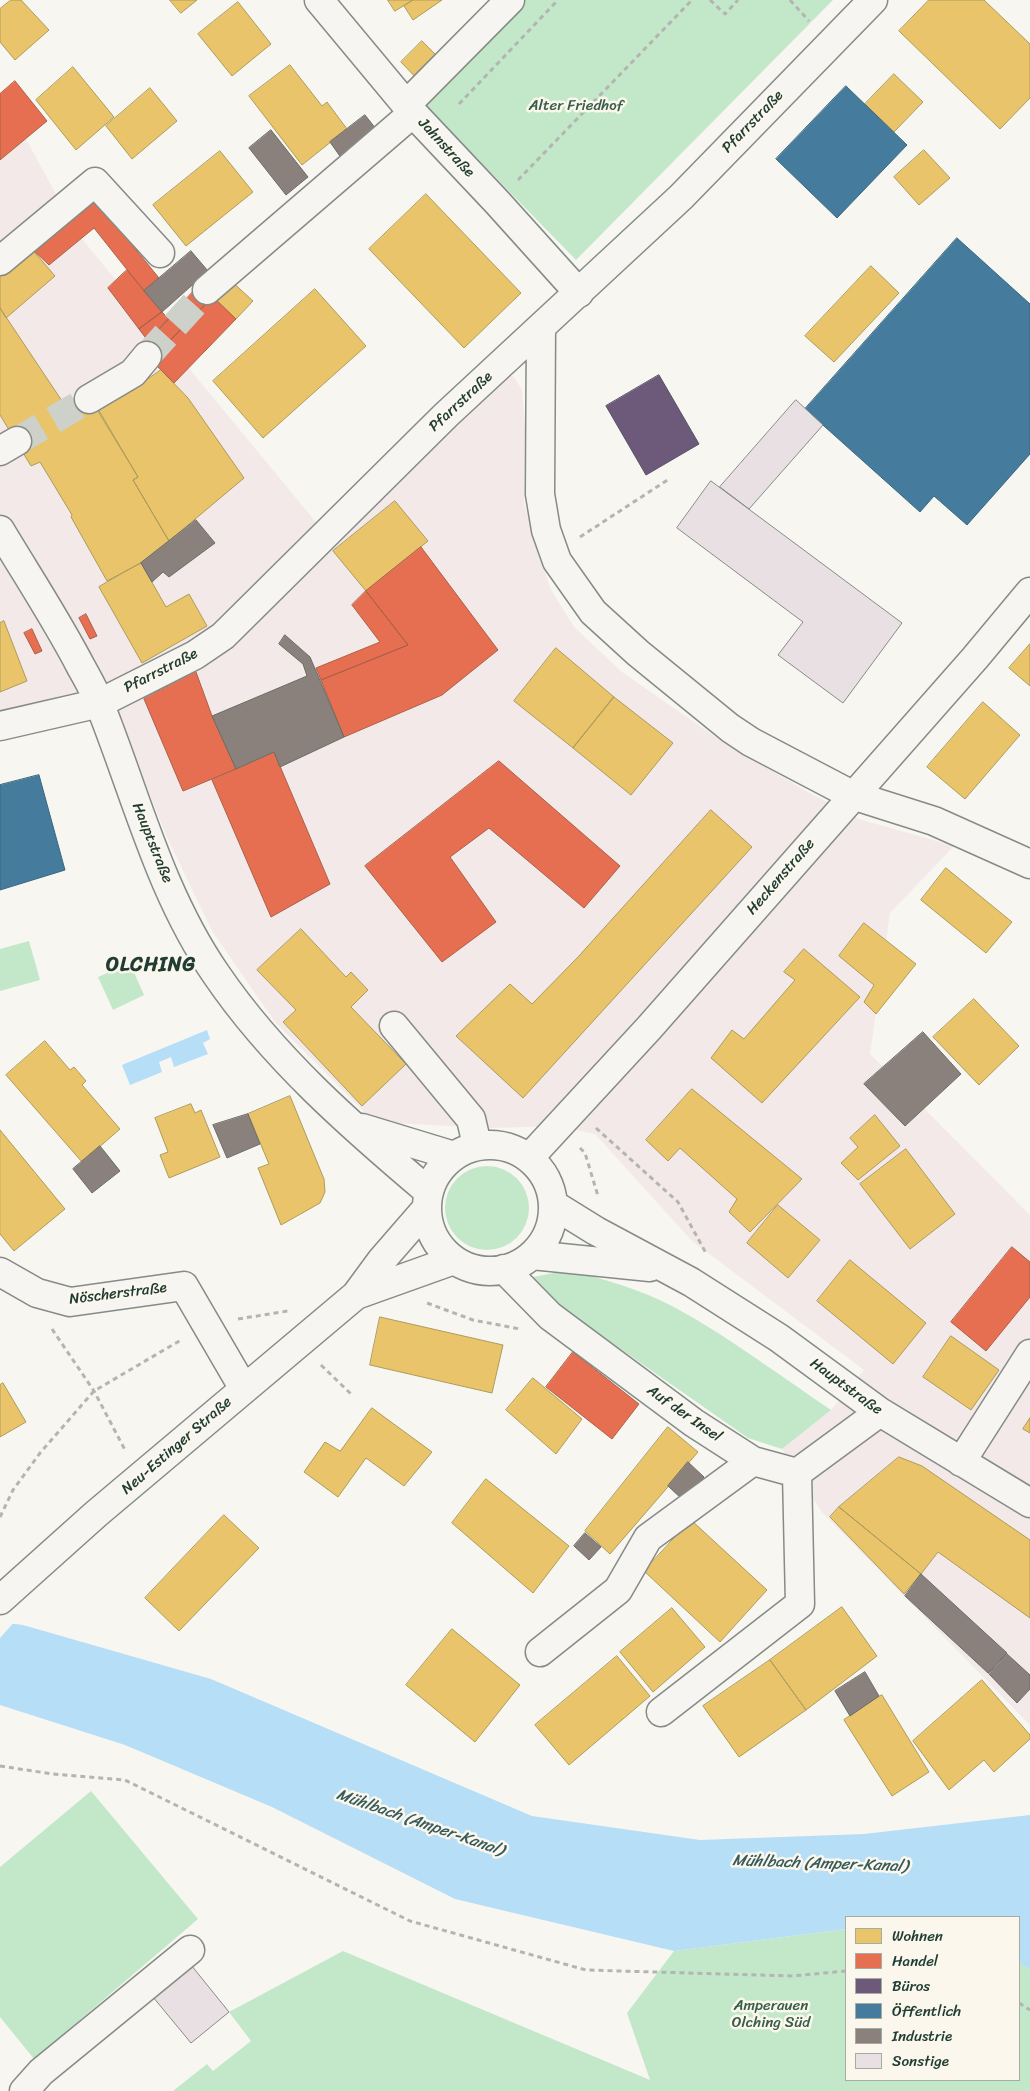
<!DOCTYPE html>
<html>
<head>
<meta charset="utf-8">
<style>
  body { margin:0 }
  #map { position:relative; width:1030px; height:2091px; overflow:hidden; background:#f8f6f0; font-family:Sriracha,sans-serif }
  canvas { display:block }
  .legend { position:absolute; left:845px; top:1916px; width:175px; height:165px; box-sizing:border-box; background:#fbf7ec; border:1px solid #a3ada2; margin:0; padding:6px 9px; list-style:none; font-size:15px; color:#1f3d34 }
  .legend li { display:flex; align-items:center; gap:10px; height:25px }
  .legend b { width:25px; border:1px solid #a3ada2 }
</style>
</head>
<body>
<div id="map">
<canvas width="1030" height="2091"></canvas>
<ul class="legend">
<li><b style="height:14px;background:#e9c46a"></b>Wohnen</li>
<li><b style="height:14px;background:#e76f51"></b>Handel</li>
<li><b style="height:14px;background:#6d597a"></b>Büros</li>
<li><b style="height:14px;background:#457b9d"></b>Öffentlich</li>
<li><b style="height:14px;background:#8a817c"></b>Industrie</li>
<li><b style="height:14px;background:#e9e0e4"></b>Sonstige</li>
</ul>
</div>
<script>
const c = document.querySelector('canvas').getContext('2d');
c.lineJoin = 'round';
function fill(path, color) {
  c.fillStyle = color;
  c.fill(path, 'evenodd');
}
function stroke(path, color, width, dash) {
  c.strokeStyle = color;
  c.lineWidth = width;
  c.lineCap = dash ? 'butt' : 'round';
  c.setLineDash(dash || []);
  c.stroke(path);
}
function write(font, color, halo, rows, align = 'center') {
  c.font = font + ' Sriracha,sans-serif';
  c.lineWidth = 5;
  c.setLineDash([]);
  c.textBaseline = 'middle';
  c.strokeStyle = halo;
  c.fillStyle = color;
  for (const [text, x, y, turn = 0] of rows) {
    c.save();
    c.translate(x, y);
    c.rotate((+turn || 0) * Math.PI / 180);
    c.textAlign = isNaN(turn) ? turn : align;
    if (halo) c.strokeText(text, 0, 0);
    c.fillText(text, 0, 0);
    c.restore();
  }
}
const built = new Path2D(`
  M 0,91 L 77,233 L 325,533 L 223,636 L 0,729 Z
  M 506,374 L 514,377 L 522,390 L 525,427 L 524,503 L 550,588 L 574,627 L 622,672 L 717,738 L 804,790 L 859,819 L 954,846 L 890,913 L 870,1054 L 1030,1215 L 1030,1725 L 821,1511 L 782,1449 L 831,1410 L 864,1370 L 692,1241 L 595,1134 L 559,1126 L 490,1128 L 374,1122 L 275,1022 L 212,931 L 166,835 L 116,710 L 229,646 Z`);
const green = new Path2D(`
  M 521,0 L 833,0 L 576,260 L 420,100 Z
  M 29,941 L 40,980 L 0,991 L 0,949 Z
  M 130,963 L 144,995 L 113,1010 L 98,977 Z
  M445 1208a42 42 0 1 1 84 0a42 42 0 1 1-84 0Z
  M 569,1270 C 604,1279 642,1290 674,1307 C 729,1337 779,1375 831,1410 L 782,1449 L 748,1438 L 562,1308 L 533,1277 Z
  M 91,1791 L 198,1919 L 34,2059 L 0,2017 L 0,1867 Z
  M 846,1929 L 846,2080 L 1019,2080 L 1019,1962 L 1030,1970 L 1030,2091 L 173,2091 L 207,2064 L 213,2071 L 251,2041 L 229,2012 L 343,1951 L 650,2080 L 627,2013 L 674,1951 Z`);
const water = new Path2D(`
  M 207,1030 L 210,1039 L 203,1043 L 208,1054 L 174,1067 L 171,1057 L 159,1062 L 162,1072 L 130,1085 L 122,1065 Z
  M 0,1622 L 23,1625 L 211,1679 L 532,1816 L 700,1840 L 864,1834 L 1030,1815 L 1030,1970 L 1019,1962 L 1019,1917 L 846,1917 L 846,1929 L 674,1951 L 455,1899 L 272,1807 L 125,1745 L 0,1705 Z`);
const pier = new Path2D(`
  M 0,1620 L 15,1621 L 0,1638 Z`);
const homes = new Path2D(`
  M 11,0 L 21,0 L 49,30 L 15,60 L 0,42 L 0,9 Z
  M 170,0 L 197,0 L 181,13 Z
  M 388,0 L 413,0 L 395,11 Z
  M 413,0 L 442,0 L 413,20 L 404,6 Z
  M 929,0 L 984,0 L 1030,44 L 1030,98 L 1000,129 L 899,31 Z
  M 238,2 L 271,44 L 232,76 L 198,34 Z
  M 422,41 L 441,60 L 419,81 L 401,62 Z
  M 290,65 L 322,106 L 327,102 L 347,129 L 302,165 L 249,96 Z
  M 73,67 L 114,117 L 76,150 L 36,100 Z
  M 894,74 L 923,102 L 894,132 L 865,104 Z
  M 150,88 L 177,121 L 132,159 L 106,126 Z
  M 924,150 L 950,178 L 919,205 L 894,177 Z
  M 220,151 L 253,192 L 186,246 L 153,205 Z
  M 426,194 L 521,293 L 464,348 L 369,249 Z
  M 30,247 L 55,276 L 6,318 L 0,308 L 0,273 Z
  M 871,266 L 899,293 L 834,362 L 805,336 Z
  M 229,279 L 253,301 L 236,319 L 213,297 Z
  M 315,289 L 366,346 L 263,438 L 213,381 Z
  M 0,308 L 66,407 L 87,393 L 138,477 L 133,480 L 169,541 L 141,563 L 107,581 L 71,517 L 72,515 L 40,462 L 31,466 L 0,415 Z
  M 161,370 L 188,398 L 244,478 L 169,541 L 133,480 L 138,477 L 98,409 L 128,393 Z
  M 395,501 L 428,541 L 366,591 L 333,551 Z
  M 141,563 L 166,607 L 189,594 L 207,626 L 142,663 L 99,587 Z
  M 4,621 L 27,681 L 0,692 L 0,623 Z
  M 1030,644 L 1030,686 L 1009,668 Z
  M 556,648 L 614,697 L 573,748 L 514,701 Z
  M 614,697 L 673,743 L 631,795 L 573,748 Z
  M 983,702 L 1020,735 L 965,799 L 927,767 Z
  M 711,810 L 752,847 L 523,1098 L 456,1036 L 510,984 L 532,1004 L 578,957 Z
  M 946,868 L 1012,922 L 986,953 L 921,900 Z
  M 864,923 L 916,964 L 876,1014 L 864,1002 L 874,985 L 839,956 Z
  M 301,929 L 346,977 L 351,972 L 368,990 L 351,1007 L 406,1064 L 362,1106 L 283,1022 L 296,1010 L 257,970 Z
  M 804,949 L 860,997 L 762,1103 L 711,1058 L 732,1030 L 744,1039 L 795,980 L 784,972 Z
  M 974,999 L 1019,1046 L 979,1085 L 933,1037 Z
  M 45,1041 L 70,1070 L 74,1067 L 86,1081 L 82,1085 L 120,1129 L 82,1162 L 6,1075 Z
  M 692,1089 L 802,1179 L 750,1232 L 729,1212 L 737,1199 L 680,1148 L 668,1161 L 646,1140 Z
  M 290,1096 L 324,1179 L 325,1192 L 320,1203 L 281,1225 L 258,1168 L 269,1164 L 248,1114 Z
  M 191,1104 L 195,1113 L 201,1110 L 220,1157 L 169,1178 L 160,1155 L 168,1152 L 155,1118 Z
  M 875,1115 L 900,1146 L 858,1180 L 841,1163 L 858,1147 L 850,1138 Z
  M 0,1130 L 65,1209 L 14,1251 L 0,1234 Z
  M 906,1149 L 955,1214 L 910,1249 L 860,1184 Z
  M 778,1205 L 820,1240 L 788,1278 L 747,1243 Z
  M 850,1260 L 926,1323 L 893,1364 L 817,1301 Z
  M 380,1317 L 503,1345 L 492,1393 L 370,1365 Z
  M 951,1336 L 999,1370 L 971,1410 L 923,1377 Z
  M 533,1378 L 582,1419 L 556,1454 L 506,1410 Z
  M 3,1383 L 26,1422 L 0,1437 L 0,1385 Z
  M 372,1408 L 432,1452 L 404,1486 L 366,1458 L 338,1497 L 304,1472 L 325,1442 L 340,1451 Z
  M 1030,1418 L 1030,1433 L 1023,1429 Z
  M 668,1427 L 698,1452 L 610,1554 L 585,1531 Z
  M 899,1457 L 922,1466 L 1030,1540 L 1030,1618 L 938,1552 L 921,1574 L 839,1507 Z
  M 486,1479 L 569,1546 L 533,1593 L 452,1523 Z
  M 839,1507 L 921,1574 L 904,1594 L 830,1517 Z
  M 224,1515 L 259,1548 L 179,1631 L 145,1598 Z
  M 691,1520 L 767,1590 L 720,1642 L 644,1571 Z
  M 842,1607 L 877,1656 L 806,1710 L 770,1660 Z
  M 672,1608 L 705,1647 L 653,1692 L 620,1652 Z
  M 452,1629 L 520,1685 L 475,1742 L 406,1685 Z
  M 617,1656 L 650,1696 L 569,1765 L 535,1725 Z
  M 770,1660 L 806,1710 L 739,1757 L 703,1706 Z
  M 982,1680 L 1030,1735 L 1030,1739 L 994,1772 L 984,1760 L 949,1790 L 913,1741 Z
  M 882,1695 L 929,1772 L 892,1796 L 844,1720 Z`);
const shops = new Path2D(`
  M 15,81 L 47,121 L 0,160 L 0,94 Z
  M 92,196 L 159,278 L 144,291 L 94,228 L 49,265 L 30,247 Z
  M 127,270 L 162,312 L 139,329 L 108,288 Z
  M 200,284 L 213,297 L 151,360 L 141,349 Z
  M 213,297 L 236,319 L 174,383 L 151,360 Z
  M 162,312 L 169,319 L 148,341 L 139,329 Z
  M 421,547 L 498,650 L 442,695 L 344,737 L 321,680 L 408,645 L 366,591 Z
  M 366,591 L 408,645 L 321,680 L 316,668 L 380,642 L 352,605 Z
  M 86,614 L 97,636 L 90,639 L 79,618 Z
  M 32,629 L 42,651 L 35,654 L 24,633 Z
  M 196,672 L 212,716 L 236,769 L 183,791 L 144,699 Z
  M 274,752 L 330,884 L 271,917 L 212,780 Z
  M 499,761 L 620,866 L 584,908 L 489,828 L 450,857 L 496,922 L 442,962 L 365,866 Z
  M 1012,1247 L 1030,1262 L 1030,1297 L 986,1351 L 951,1322 Z
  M 573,1352 L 639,1404 L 612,1439 L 546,1387 Z`);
const offices = new Path2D(`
  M 659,375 L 699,444 L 646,475 L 606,406 Z`);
const public = new Path2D(`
  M 846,86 L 907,145 L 837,218 L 776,159 Z
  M 957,238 L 1030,304 L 1030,454 L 967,525 L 934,496 L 920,512 L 805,409 Z
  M 39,775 L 65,870 L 0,890 L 0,785 Z`);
const industry = new Path2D(`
  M 365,115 L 380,134 L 344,162 L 330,142 Z
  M 271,130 L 308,177 L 286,195 L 249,148 Z
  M 191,251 L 208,271 L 162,312 L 144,291 Z
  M 196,520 L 215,543 L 169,577 L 163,572 L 152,582 L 141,563 Z
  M 285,635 L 310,657 L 344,737 L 280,767 L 274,752 L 236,769 L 212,716 L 307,676 L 303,664 L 279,644 Z
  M 923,1032 L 961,1074 L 905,1126 L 864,1084 Z
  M 248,1114 L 260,1144 L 227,1158 L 213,1125 Z
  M 100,1146 L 120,1171 L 92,1193 L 73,1169 Z
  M 688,1462 L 704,1477 L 683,1500 L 668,1486 Z
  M 585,1533 L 601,1547 L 589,1560 L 574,1546 Z
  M 921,1574 L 1007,1653 L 988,1673 L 905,1596 Z
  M 1007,1654 L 1030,1675 L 1030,1689 L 1017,1703 L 989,1674 Z
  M 865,1672 L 879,1696 L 850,1716 L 835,1691 Z`);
const building = new Path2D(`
  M 796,400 L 823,425 L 749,509 L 720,487 Z
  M 711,481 L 902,623 L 843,703 L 778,655 L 803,622 L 677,528 Z
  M 187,1960 L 229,2012 L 191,2043 L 148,1991 Z`);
const minorTunnel = new Path2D(`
  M 147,356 L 207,290
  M 17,441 L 89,399`);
const path = new Path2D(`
  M 710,0 L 725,14 L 738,0
  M 790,0 L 809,21
  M 459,104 L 558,0
  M 518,180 L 692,0
  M 580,537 L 669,479
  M 596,1128 L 678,1202 L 707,1255
  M 580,1148 L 585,1153 L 598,1196
  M 427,1303 L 473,1320 L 520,1329
  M 238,1319 L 288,1311
  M 52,1329 L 94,1391 L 125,1450
  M 321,1365 L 351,1394
  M 0,1517 L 13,1490 L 40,1453 L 94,1391 L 181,1340
  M 0,1766 L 53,1774 L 125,1780 L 410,1921 L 586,1970 L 792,1976 L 846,1971
  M 1019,2003 L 1030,2010`);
const minor = new Path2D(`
  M 319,0 L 413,113 L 497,202 L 579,293
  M 406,105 L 510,0
  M 0,261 L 95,182 L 160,253
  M 207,290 L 413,113
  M 541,328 L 540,494 L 546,530 L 557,561 L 593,612 L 638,653 L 730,728 L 751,742 L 852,795 L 934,821 L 1030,864
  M 89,399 L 133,373 L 147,356
  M 0,451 L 17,441
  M 0,530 C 27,575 56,619 80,665 C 87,678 95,691 100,705 C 136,795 160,893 216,974 C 273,1058 352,1127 429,1192
  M 0,726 L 100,703 L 195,655 L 223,636 L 446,415 L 681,197 L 873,0
  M 394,1026 L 471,1119 L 477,1145
  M 362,1128 L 454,1156
  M427 1208a63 63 0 1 1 126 0a63 63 0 1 1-126 0Z
  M 529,1158 L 649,1028 L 975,658 L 1030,592
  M 554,1205 L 596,1231 L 691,1282 L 779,1338 L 880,1412 L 1030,1503
  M 532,1255 L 650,1267
  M 504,1269 L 550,1316 L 694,1423 L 753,1461 L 797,1473 L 880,1412
  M 0,1272 L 37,1293 L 70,1302 L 184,1286 L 244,1389
  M 356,1295 L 454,1260
  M 961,1462 L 1030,1354
  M 0,1600 L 96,1514 L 356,1295 L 381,1261 L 427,1208
  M 540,1652 L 618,1590 L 648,1538 L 753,1461
  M 661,1712 L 800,1604 L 797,1473
  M 24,2091 L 41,2072 L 190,1950`);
const parkNames = [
  ["Alter Friedhof",576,106],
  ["Amperauen",771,2006],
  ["Olching Süd",771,2023]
];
const streetNames = [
  ["Pfarrstraße",753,122,-46],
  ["Jahnstraße",446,148,47],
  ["Pfarrstraße",461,402,-43],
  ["Pfarrstraße",161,671,-27],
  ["Hauptstraße",152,843,68],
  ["Heckenstraße",781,877,-49],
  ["Nöscherstraße",118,1294,-7],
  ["Hauptstraße",846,1387,36],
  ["Auf der Insel",684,1414,35],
  ["Neu-Estinger Straße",177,1446,-41]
];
const waterNames = [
  ["Mühlbach (Amper-Kanal)",420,1823,19],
  ["Mühlbach (Amper-Kanal)",820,1864,2]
];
const districtNames = [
  ["OLCHING",151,966]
];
fill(built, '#f3e9e9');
fill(green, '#c3e8c9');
fill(water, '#b6def7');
fill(pier, '#f8f6f0');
fill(homes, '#e9c46a');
stroke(homes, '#ac9c5a', 1);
fill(shops, '#e76f51');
stroke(shops, '#ab6048', 1);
fill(offices, '#6d597a');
stroke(offices, '#565165', 1);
fill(public, '#457b9d');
stroke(public, '#3a687e', 1);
fill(industry, '#8a817c');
stroke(industry, '#6a6d66', 1);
fill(building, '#e9e0e4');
stroke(building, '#868b86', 1);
stroke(minorTunnel, '#cdd1ca', 28, [28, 14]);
stroke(minor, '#868b86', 31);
stroke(path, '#b2b5b1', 3, [5, 4]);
stroke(minor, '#f6f5f1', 28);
write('15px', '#375d4b', '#fbf7ec', parkNames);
write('15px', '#1f3d34', '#fbf7ec', streetNames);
write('italic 16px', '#375b5c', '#fbf7ec', waterNames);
c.letterSpacing = '1px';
write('bold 20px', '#1f3d34', '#fbf7ec', districtNames);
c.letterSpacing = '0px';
</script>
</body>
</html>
